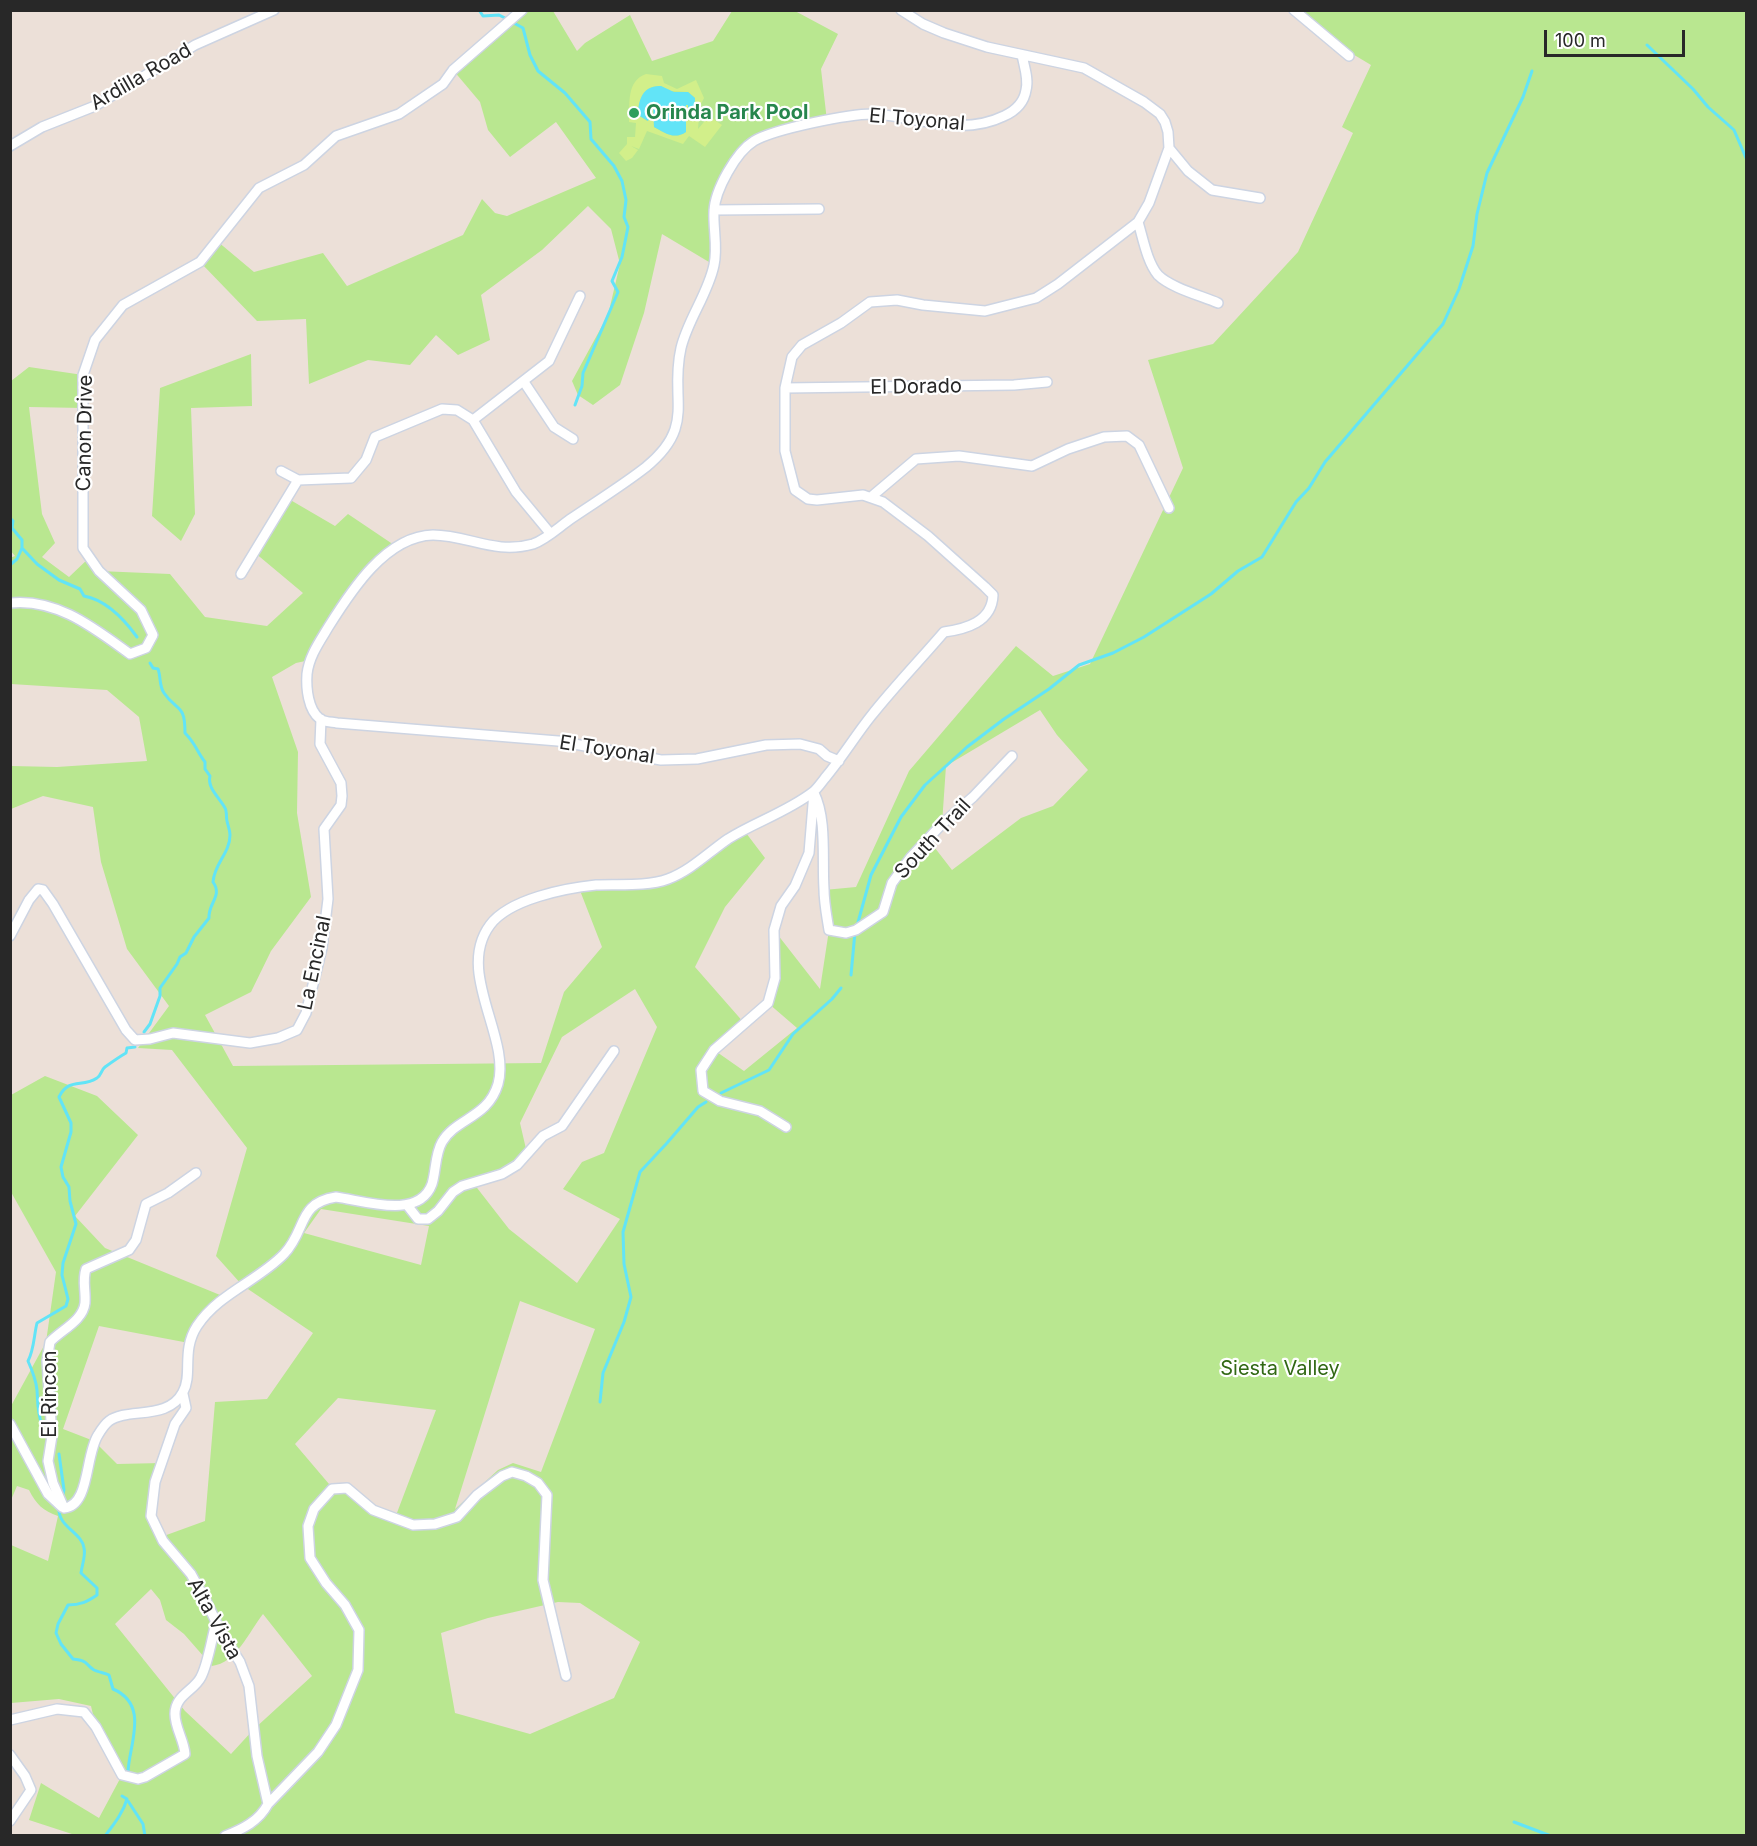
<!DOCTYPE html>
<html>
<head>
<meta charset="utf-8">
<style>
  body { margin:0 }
  #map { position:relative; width:1757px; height:1846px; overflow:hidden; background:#ece0d8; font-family:Inter,sans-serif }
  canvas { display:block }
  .frame { position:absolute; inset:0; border:12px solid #282828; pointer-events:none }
  .scale { position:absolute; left:1544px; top:30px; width:141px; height:27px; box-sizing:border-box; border:3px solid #282828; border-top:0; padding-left:8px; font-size:18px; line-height:21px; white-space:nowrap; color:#282828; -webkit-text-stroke:4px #fff; paint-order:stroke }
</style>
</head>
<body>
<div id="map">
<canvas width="1757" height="1846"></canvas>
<div class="frame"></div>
<div class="scale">100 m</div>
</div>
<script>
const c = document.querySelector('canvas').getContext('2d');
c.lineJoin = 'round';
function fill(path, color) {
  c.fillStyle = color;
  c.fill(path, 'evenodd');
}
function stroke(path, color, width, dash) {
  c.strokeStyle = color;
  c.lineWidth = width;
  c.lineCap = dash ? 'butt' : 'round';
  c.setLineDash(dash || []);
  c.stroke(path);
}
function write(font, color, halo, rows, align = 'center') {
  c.font = font + ' Inter,sans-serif';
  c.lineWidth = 4.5;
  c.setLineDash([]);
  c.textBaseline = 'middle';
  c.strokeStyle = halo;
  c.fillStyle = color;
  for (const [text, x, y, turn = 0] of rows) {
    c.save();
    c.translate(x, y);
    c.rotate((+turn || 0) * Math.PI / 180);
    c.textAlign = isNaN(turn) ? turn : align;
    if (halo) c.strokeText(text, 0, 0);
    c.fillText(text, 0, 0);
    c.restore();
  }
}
const green = new Path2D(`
  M 522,11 L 553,11 L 577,51 L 585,43 L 630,15 L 652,61 L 713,41 L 732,11 L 795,11 L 838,34 L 821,69 L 827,121 L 752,142 L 716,198 L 714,265 L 662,234 L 644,313 L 620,385 L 593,405 L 578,395 L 572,381 L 608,315 L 620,264 L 611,229 L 588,206 L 542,250 L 481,295 L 490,340 L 458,355 L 436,335 L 410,365 L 368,360 L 309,384 L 306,319 L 257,321 L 200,262 L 217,241 L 254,272 L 323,253 L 347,286 L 463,235 L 482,199 L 495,213 L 507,216 L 596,178 L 556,122 L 510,157 L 488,130 L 480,102 L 453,70 Z
  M 1301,11 L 1746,11 L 1746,1835 L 75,1835 L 29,1820 L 41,1783 L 99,1818 L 122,1775 L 96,1727 L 91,1706 L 59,1699 L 11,1703 L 11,1545 L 48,1561 L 58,1516 C 43,1511 36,1504 29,1490 L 17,1486 L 11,1500 L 11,1406 L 46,1342 L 56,1272 L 11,1192 L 11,1095 L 45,1076 L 97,1096 L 138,1135 L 75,1216 L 105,1248 L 225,1297 L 189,1343 L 99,1326 L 63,1429 L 94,1441 L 117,1464 L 162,1463 L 151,1516 L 161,1537 L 205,1521 L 215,1402 L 267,1399 L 313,1333 L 242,1285 L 216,1256 L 247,1148 L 172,1050 L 138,1048 L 169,1006 L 127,949 L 101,862 L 93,807 L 43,796 L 11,809 L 11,766 L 57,767 L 147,761 L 139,717 L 107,690 L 11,684 L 10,558 L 15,556 L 10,550 L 11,381 L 29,367 L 83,375 L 83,408 L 29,407 L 42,514 L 55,543 L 42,557 L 69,577 L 90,557 L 99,571 L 170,574 L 205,617 L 267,626 L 303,593 L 254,552 L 287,498 L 335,526 L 348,514 L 397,547 L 370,570 L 310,660 L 296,663 L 272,677 L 298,752 L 297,813 L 311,897 L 271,951 L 251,992 L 205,1015 L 233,1066 L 541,1063 L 564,992 L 602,947 L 579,888 L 663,881 L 743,829 L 765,858 L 725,907 L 695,967 L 745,1024 L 714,1050 L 744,1071 L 797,1028 L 768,1003 L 775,978 L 774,930 L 820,989 L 829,930 L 824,890 L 856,887 L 909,771 L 1016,646 L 1053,676 L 1090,664 L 1183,468 L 1148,360 L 1213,344 L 1298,252 L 1353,133 L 1342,127 L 1371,65 L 1351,53 ZM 1040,710 L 1057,735 L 1088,770 L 1053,806 L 1021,818 L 952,870 L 928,839 L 942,824 L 946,766 ZM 635,989 L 657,1027 L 604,1153 L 582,1162 L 563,1189 L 620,1219 L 577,1283 L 509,1229 L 474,1184 L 505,1174 L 526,1149 L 520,1123 L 562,1037 ZM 321,1209 L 429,1226 L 421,1265 L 304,1233 ZM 520,1301 L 595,1329 L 541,1472 L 513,1463 L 498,1470 L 455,1509 ZM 338,1398 L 436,1410 L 395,1518 L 373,1510 L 347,1488 L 329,1484 L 295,1444 ZM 151,1589 L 160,1600 L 166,1620 L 184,1634 L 212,1666 C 236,1663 249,1632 263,1614 L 312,1676 L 254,1729 L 231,1754 L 185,1711 L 115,1624 ZM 558,1602 L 580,1603 L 640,1642 L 614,1698 L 530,1734 L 455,1713 L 441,1633 L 488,1618 Z
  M 251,354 L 252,406 L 191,408 L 195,514 L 181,541 L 152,516 L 160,388 Z`);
const pitch = new Path2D(`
  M 646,74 L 662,76 L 664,83 L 677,89 L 696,80 L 704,98 L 700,106 L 698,129 L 709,116 L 722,125 L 705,147 L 689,136 L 683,144 L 647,131 L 639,149 L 631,146 L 638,150 L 632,158 L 626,161 L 619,153 L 627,144 L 627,137 L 635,137 L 636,123 L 629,122 C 630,104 626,81 646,74 ZM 661,86 L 669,91 L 688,92 L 695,98 L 694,118 L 688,116 L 688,105 L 686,105 L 686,132 C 674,140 665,133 654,127 L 653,106 L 648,105 L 649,118 L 647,121 L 638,115 C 639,100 643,85 661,86 Z`);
const water = new Path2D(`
  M 661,86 L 674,92 L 688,92 L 695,98 L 694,118 L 688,116 L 688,105 L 686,105 L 686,132 C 674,140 665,133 654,127 L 653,106 L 648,106 L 649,119 L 648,121 L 638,115 C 638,100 643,85 661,86 Z`);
const stream = new Path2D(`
  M 479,10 L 483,16 L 499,15 L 507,19
  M 512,22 L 523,28 L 530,55 L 538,71 L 565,93 L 590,122 L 591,139 L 614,166 L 622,181 L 626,200 L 624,217 L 628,227 L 622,257 L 612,281 L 618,292 L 583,373 L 582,386 L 575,405
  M 1647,45 L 1693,89 L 1708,107 L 1734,130 L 1746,158
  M 10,518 L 13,521 L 12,528 L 22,540 L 22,548 L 37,564 L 59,580 L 80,589 L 84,596 C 106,600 124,619 137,637
  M 10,565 L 17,559 L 22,548
  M 857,926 L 871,875 L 901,817 L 925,785 L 967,747 L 1004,719 L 1049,689 L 1079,665 L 1113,653 L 1144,637 L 1211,594 L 1238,571 L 1262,557 L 1296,502 L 1309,488 L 1325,462 L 1443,324 L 1459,289 L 1473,246 L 1477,214 L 1487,173 L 1523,97 L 1532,71
  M 851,975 L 855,932
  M 144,1032 L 150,1024 L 160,996 L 160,988 L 177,964 L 180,957 L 186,953 L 194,937 L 209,918 C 208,903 223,896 213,882 C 214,864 230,853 230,835 C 230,830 228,826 227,821 C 226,817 227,811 225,808 C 219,797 207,788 210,776 L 205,769 L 205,762 C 197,752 196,744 185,733 C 185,703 177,712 164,693 C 159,686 161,677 158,669 L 153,668 L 150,663
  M 721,1093 L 769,1070 L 793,1034 L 832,999 L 841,988
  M 600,1402 L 603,1373 L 624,1322 L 631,1297 L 624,1264 L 623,1232 L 640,1172 L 667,1143 L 698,1107 L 706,1102
  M 42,1425 C 37,1411 38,1404 37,1390 C 36,1380 32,1370 28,1361 C 34,1350 34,1335 37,1323 L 66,1306 L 68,1299 L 62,1275 L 63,1263 L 76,1224 L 70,1201 L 69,1187 L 63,1177 L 61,1167 L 71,1132 L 71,1123 L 59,1097 C 69,1077 82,1088 97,1078 C 101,1076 101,1070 105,1067 C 112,1062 119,1057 126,1053 L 127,1048 L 135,1047
  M 59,1454 L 64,1490 L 62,1498
  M 59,1507 C 57,1527 82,1532 84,1548 C 86,1555 82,1565 81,1573 L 97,1588 L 97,1595 C 87,1602 80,1605 68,1605 L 58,1624 L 56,1633 L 61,1644 L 73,1659 C 90,1661 84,1664 94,1670 C 98,1672 105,1673 109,1675 L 113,1689 C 150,1705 129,1744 128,1772
  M 128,1801 L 143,1824 L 145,1836
  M 1514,1822 L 1551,1836
  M 105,1836 C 114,1824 123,1813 127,1799 L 122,1796`);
const street = new Path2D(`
  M 1294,10 L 1349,56
  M 10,146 L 42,127 L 95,106 L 195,45 L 274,10
  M 1169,148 L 1188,171 L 1212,190 L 1260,198
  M 714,210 L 819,209
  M 1138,222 C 1143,238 1147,262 1158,275 C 1171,288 1202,296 1218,303
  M 524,382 L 554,427 L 573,439
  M 785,388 L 1014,385 L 1047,382
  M 473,420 L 549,361 L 580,296
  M 281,471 L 298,480 L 351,478 L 366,460 L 375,437 L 442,409 L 457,410 L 473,420 L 516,492 L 550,533
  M 871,497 L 916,459 L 959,456 L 1032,466 L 1068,449 L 1104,437 L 1127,436 L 1139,445 L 1169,508
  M 241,574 L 298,480
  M 10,603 C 57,598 94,628 130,654 L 146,648 L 153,635 L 141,610 L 99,571 L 83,548 L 83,375 L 95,340 L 123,305 L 200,262 L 259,188 L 304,165 L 336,136 L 399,114 L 443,84 L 453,70 L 522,10
  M 839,761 L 827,756 L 819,749 L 800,744 L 766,745 L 697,759 L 661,760 L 558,741 L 337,723 C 332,722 324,722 320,719 C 308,710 306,688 307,674 C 309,656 320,641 329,626 C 351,591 386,536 433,535 C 468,535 495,555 533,544 C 547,539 560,526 572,518 C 597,501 623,485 646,467 C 697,425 669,400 681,348 C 688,319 708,294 714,265 C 718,247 713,229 714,211 C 715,190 736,152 754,141 C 774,129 852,113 875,114 C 919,117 961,137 1004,116 C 1015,111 1024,103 1026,90 C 1029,79 1024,66 1022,55
  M 814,793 C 827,819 822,859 824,889 C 824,903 827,917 829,930 L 846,933 L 856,930 L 883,912 L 892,883 L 911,857 L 942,824 L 973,797 L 1012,756
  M 10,936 L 29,900 L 38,889 L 43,890 L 53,904 L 126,1030 L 135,1040 L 150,1039 L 173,1033 L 250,1043 L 278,1038 L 297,1030 L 306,1013 L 322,948 L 328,899 L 324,829 L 341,805 L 342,796 L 341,783 L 320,744 L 321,719
  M 786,1127 L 760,1111 L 720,1101 L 703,1091 L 701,1070 L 714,1050 L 768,1003 L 775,978 L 774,930 L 781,906 L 795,886 L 809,853 L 814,792
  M 407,1205 L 418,1219 L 428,1219 L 438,1211 L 453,1192 L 462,1186 L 502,1174 L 517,1165 L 543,1136 L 562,1126 L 614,1051
  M 183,1394 L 186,1408 L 175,1424 L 155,1482 L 151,1516 L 163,1541 L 191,1574 L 206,1601 L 221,1632 L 240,1662 L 249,1686 L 257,1756 L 268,1804 C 259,1821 243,1829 225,1836
  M 10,1424 L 48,1494 L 62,1507
  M 64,1508 C 90,1506 85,1455 98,1435 C 101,1430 105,1424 109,1421 C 128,1407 168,1421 183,1392 C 193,1374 181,1351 197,1326 C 219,1293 258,1281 284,1254 C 307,1230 297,1203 336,1197 C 365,1201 419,1220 432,1184 C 436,1171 435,1154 442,1142 C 456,1118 488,1118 498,1084 C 511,1037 455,972 490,925 C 509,899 566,888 596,885 C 619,884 646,887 668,879 C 690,871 709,852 728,839 C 755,822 787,812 813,792 C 817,789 821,783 825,778 C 842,758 855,736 871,716 C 894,687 920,660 944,632 C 966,629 992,622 993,595 L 985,587 L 928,536 L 883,502 L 863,495 L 817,500 L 808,499 L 795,490 L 785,451 L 785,388 L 792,357 L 802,345 L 841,323 L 870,302 L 897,300 L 923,305 L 985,311 L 1036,298 L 1058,284 L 1138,222 L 1149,203 L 1169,148 L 1168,132 L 1165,122 L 1160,114 L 1144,102 L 1084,68 L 987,47 L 944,33 L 923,24 L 901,10
  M 64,1508 L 53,1483 L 48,1461 L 52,1436 L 47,1361 L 50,1342 C 61,1330 83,1321 85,1303 C 86,1290 82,1281 86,1269 L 129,1250 L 136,1240 L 146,1204 L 168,1193 L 196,1173
  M 10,1720 L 57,1709 L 84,1712 L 96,1727 L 122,1775 L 138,1779 L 145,1777 L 185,1754 C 184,1740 175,1728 175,1714 C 175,1695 194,1691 201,1677 C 208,1664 212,1637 216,1623
  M 10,1755 L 25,1776 L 31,1790 L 10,1821
  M 268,1804 L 318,1752 L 336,1725 L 358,1670 L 359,1630 L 345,1605 L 326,1583 L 310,1558 L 308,1526 L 314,1509 L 332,1489 L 347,1488 L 373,1510 L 413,1525 L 435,1524 L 457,1517 L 477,1495 L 502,1476 L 512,1472 L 526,1476 L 538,1483 L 547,1495 L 543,1580 L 566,1676`);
const markers = [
  [634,113,6,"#2e9e5b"]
];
const streetNames = [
  ["Ardilla Road",141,77,-30],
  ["El Toyonal",917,120,5],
  ["El Dorado",916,387,-1],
  ["Canon Drive",85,433,-89],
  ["El Toyonal",607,750,9],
  ["South Trail",933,839,-47],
  ["La Encinal",315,963,-78],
  ["El Rincon",50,1394,-90],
  ["Alta Vista",214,1619,61]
];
const leisureNames = [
  ["Orinda Park Pool",646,113]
];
const parkNames = [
  ["Siesta Valley",1280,1369]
];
fill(green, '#b9e790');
fill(pitch, '#d2ef8a');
fill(water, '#62e4f7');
stroke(stream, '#62e4f7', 3);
stroke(street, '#cdd4e2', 12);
stroke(street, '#fff', 9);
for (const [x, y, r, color] of markers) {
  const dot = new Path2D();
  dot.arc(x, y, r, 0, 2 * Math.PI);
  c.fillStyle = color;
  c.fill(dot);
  stroke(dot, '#fff', 2);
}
write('20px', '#282828', '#fff', streetNames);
write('bold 20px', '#27864d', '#fff', leisureNames, 'left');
write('20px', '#316814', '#fff', parkNames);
</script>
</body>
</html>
